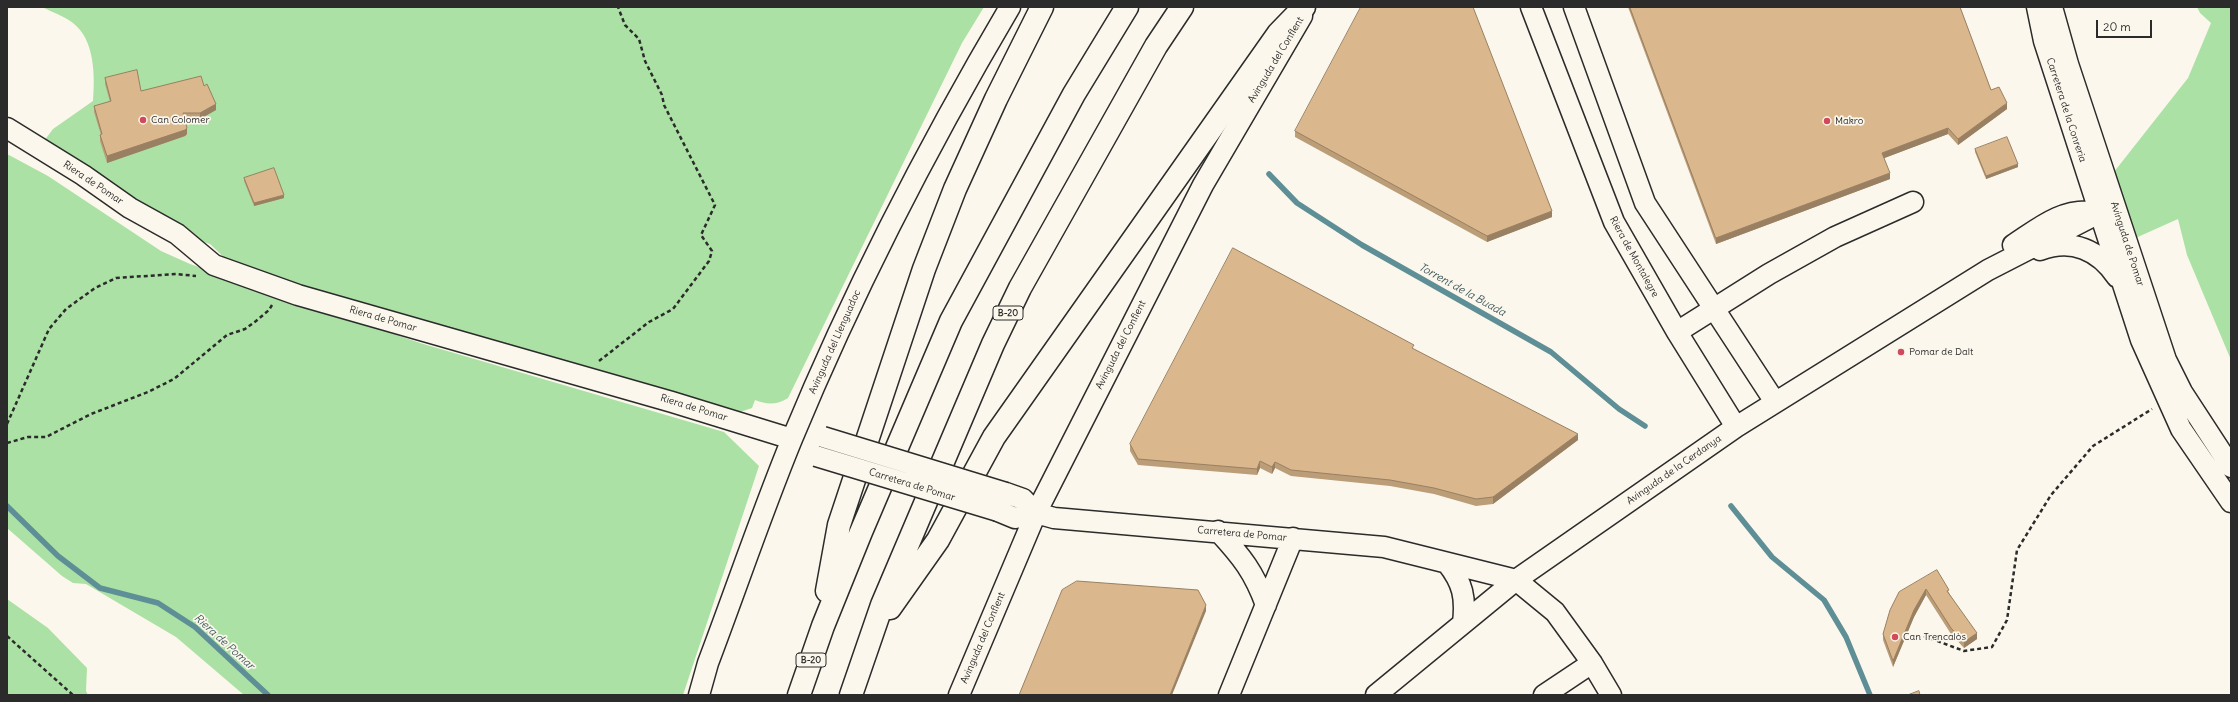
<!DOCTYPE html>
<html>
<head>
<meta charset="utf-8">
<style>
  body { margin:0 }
  #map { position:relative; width:2238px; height:702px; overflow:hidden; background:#fbf7ec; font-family:Delius,sans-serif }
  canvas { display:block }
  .frame { position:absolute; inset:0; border:8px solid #2b2b2b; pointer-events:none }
  .scale { position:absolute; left:2096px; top:20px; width:56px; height:18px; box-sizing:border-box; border:2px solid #2b2b2b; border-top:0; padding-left:5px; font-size:12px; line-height:14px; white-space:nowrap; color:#2b2b2b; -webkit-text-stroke:3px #fbf7ec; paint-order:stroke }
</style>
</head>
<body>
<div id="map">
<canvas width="2238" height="702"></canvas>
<div class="frame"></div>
<div class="scale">20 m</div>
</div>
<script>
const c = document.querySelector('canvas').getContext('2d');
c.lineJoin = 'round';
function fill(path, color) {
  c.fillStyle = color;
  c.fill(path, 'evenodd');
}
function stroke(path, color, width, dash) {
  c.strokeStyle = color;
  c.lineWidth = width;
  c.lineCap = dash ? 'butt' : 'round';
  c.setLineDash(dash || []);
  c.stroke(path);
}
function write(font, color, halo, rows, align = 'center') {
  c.font = font + ' Delius,sans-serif';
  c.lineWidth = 3.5;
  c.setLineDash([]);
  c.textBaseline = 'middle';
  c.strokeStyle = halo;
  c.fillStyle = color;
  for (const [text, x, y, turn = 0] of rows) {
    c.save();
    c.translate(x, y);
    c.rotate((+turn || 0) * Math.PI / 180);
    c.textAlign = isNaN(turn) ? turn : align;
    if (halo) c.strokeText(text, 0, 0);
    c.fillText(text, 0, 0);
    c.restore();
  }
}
const green = new Path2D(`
  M 42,7 L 984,7 L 962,43 L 788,398 C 777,405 767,405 755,400 L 752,408 L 740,412 L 433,327 L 231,264 L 210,244 L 189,237 L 44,141 L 53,129 L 93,101 C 95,76 95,40 73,23 C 64,16 52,12 42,7 Z
  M 2197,7 L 2231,7 L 2231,360 L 2187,255 L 2178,219 L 2131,240 L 2110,177 L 2188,78 L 2211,23 L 2200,13 Z
  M 7,154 L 48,176 L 161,251 L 190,264 L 420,343 L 724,432 L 759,466 L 683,695 L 244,695 L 176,637 L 86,584 L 73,583 L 62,576 L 7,528 Z
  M 7,599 L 48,628 L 87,668 L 86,691 L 88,695 L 7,695 Z`);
const stream = new Path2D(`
  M 1269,174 L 1297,203 L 1362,245 L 1551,352 L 1619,409 L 1645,426
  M 7,506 L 58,556 L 100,588 L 158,603 L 195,627 L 268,695
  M 1731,506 L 1772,557 L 1824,600 L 1846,637 L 1870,695`);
const path = new Path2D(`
  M 599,361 L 649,322 L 673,309 L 709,261 L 712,251 L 701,235 L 715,205 L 664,105 L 662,95 L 645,61 L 639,39 L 625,25 L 618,7
  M 7,424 L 49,329 L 66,309 L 95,288 L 116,278 L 176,274 L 196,276
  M 7,443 L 28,437 L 46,437 L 91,414 L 148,392 L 174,379 L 227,335 L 245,329 L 256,321 L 269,310 L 272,305
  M 7,636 L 73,695
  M 1924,636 L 1964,651 L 1992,647 L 2007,620 L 2017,550 L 2051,495 L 2093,446 L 2152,409`);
const minor = new Path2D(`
  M 1531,7 L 1614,222 L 1677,332 L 1736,427
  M 1574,7 L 1645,203 L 1775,402
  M 2037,7 L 2044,41 L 2141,340 L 2181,429 L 2231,502
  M 2052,7 L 2068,64 L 2166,360 L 2182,392 L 2231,467
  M 7,128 L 83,175 L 130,208 L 177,234 L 214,265 L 298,295 L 672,402 L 792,439
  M 2013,245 C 2039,228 2062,208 2094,212
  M 2040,250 C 2072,238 2099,250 2117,277
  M 1677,332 L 1769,274 L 1835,237 L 1913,202
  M 1006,493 L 1023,499 L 1036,513 L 1054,518 L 1384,547 L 1516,580 L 1555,612 L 1592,663 L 1611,695
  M 998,511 L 1015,518 L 1036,513
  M 1218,531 C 1242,557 1254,572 1266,605
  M 1447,563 C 1463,583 1466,598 1463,623
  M 699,695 L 708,663 C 736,589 762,512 792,439 C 854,289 928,146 1010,7
  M 959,695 L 1036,513 L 1203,185 L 1302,16
  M 1229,695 L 1293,538
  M 1376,695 L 1516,580 L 1736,427 L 1988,270 L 2099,213
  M 1544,695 L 1592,663`);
const highway = new Path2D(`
  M 827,591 L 839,525 L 924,269 L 955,189 L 996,99 L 1042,7
  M 890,608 L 938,540 L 994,437 L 1278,34 L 1304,7
  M 799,695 L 823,626 L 861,532 L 951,321 L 1074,94 L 1127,7
  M 851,695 L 882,605 L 993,344 L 1020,288 L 1156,46 L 1182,7`);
const minorBridge = new Path2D(`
  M 823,437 L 1006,493
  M 816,456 L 998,511`);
const wall = new Path2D(`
  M 1628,7 L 1960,7 L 1991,90 L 2007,109 L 1958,145 L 1948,134 L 1884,158 L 1890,179 L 1716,244 Z
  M 105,78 L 141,91 L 204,86 L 216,110 L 200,119 L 185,119 L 187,134 L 185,136 L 107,163 L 100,141 L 100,135 L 101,135 L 94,112 L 94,106 L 110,102 L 105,84 Z
  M 1295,131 L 1552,217 L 1487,242 L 1295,137 Z
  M 1975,149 L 2018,167 L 1986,179 L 1975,152 Z
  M 244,178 L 284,198 L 254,206 L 244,181 Z
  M 1414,349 L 1578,440 L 1493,504 L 1476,506 L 1434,494 L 1390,486 L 1291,476 L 1275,468 L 1272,474 L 1260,468 L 1257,475 L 1138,465 L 1130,451 L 1130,444 Z
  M 1937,570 L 1949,593 L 1977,639 L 1964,648 L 1951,634 L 1926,595 L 1914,617 L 1893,667 L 1883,640 L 1883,634 Z`);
const shadedWall = new Path2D(`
  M 2007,103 L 2007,109 L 1958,145 L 1958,139 Z
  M 216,104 L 216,110 L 200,119 L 200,113 Z
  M 187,128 L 187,134 L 185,136 L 107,163 L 107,156 Z
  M 1948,128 L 1948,134 L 1882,159 L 1882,153 Z
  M 2018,164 L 2018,167 L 1986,179 L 1986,176 Z
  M 1890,173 L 1890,179 L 1716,244 L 1716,238 Z
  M 284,195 L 284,198 L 254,206 L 254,203 Z
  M 1552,211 L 1552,217 L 1487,242 L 1487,236 Z
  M 1578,434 L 1578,440 L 1493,504 L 1493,497 Z
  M 1260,461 L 1260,468 L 1257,475 L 1257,469 Z
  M 1275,462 L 1275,468 L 1272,474 L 1272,467 Z
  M 1926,589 L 1926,595 L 1914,617 L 1893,667 L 1893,661 L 1914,610 Z
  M 1206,605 L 1206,611 L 1172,695 L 1170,695 Z
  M 1977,633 L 1977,639 L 1964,648 L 1964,642 Z`);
const building = new Path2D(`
  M 1361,7 L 1473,7 L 1552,211 L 1487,236 L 1295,131 Z
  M 1630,7 L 1960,7 L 1991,90 L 1999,87 L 2007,103 L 1958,139 L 1948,128 L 1882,153 L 1890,173 L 1716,238 Z
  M 137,70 L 141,91 L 201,76 L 204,86 L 207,84 L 216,104 L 200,113 L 183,113 L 187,128 L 185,130 L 107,156 L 100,135 L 102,134 L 94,106 L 111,101 L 105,78 Z
  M 2007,137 L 2018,164 L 1986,176 L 1975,149 Z
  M 274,168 L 284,195 L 254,203 L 244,178 Z
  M 1233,248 L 1414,345 L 1412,348 L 1578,434 L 1493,497 L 1476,499 L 1434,488 L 1390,480 L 1291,470 L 1275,462 L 1272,467 L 1260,461 L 1257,469 L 1138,459 L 1130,444 Z
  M 1937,570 L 1949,590 L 1947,591 L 1977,633 L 1964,642 L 1951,628 L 1926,589 L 1914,610 L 1893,661 L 1883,634 L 1890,610 L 1899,592 Z
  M 1077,581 L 1198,590 L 1206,605 L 1170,695 L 1019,695 L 1062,590 Z
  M 1919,691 L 1920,695 L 1908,695 Z`);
const markers = [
  [143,120,4,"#d1495b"],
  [1827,121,4,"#d1495b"],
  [1901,352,4,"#d1495b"],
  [1895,637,4,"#d1495b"]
];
const shields = [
  [1008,313,30],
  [811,660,30]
];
const shieldNames = [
  ["B-20",1008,313],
  ["B-20",811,660]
];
const streetNames = [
  ["Avinguda del Conflent",1276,60,-59],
  ["Carretera de la Conreria",2066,110,72],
  ["Riera de Pomar",93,183,34],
  ["Avinguda de Pomar",2127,244,72],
  ["Riera de Montalegre",1634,257,61],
  ["Riera de Pomar",383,319,16],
  ["Avinguda del Llenguadoc",835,342,-66],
  ["Avinguda del Conflent",1121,345,-63],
  ["Riera de Pomar",694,408,17],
  ["Avinguda de la Cerdanya",1674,470,-35],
  ["Carretera de Pomar",912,485,17],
  ["Carretera de Pomar",1242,534,5],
  ["Avinguda del Conflent",983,638,-67]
];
const poiNames = [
  ["Can Colomer",151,120],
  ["Makro",1835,121],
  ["Pomar de Dalt",1909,352],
  ["Can Trencalòs",1903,637]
];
const waterNames = [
  ["Torrent de la Buada",1462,290,29],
  ["Riera de Pomar",224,642,42]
];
fill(green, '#abe1a4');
stroke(stream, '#5f8f96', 5.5);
stroke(minor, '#2b2b2b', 23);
stroke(highway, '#2b2b2b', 25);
stroke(path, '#2b2b2b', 2.5, [4, 3]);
stroke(minor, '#fbf7ec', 20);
stroke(highway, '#fbf7ec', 22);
stroke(minorBridge, '#2b2b2b', 23, []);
stroke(minorBridge, '#fbf7ec', 20);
fill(wall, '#bb9d78');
fill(shadedWall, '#998062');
fill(building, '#dab78c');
stroke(building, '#998062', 1);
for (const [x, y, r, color] of markers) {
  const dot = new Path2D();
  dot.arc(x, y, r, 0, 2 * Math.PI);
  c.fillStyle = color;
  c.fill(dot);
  stroke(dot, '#fbf7ec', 1.5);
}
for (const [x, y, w] of shields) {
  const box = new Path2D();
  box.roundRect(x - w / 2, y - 7, w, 14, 3);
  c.fillStyle = '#fbf7ec';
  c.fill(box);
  stroke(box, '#2b2b2b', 1);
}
write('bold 9px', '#2b2b2b', null, shieldNames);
write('10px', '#2b2b2b', '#fbf7ec', streetNames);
write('10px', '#2b2b2b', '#fbf7ec', poiNames, 'left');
write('italic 11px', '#455d60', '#fbf7ec', waterNames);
</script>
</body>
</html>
